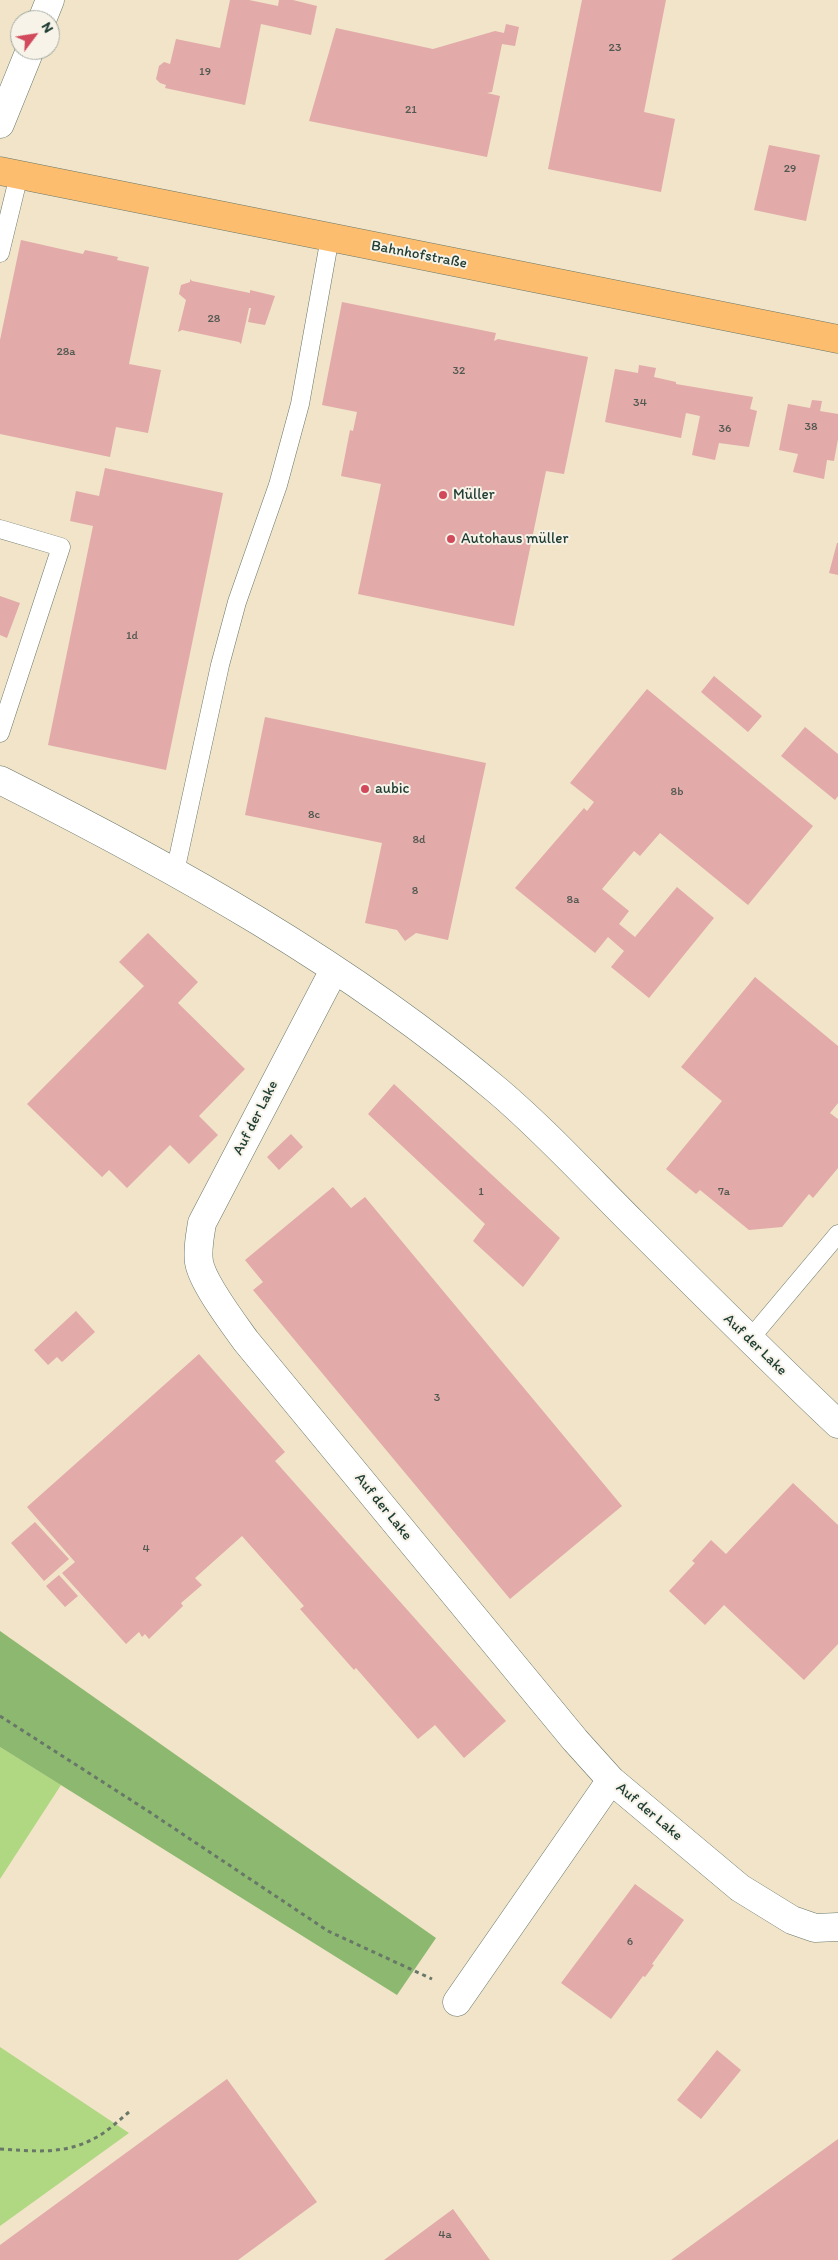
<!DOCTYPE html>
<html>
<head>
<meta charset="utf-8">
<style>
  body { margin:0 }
  #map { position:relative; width:838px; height:2260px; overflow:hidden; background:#f1e4c9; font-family:Itim,sans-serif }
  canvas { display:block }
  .north { position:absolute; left:10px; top:10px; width:50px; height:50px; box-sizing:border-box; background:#f7f3e8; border:1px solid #a1aaa0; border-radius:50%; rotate:59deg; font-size:14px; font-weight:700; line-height:20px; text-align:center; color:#1f3d34 }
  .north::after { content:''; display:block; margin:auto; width:18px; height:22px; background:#d1495b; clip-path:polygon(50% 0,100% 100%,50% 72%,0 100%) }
</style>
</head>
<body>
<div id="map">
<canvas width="838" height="2260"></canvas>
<div class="north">N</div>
</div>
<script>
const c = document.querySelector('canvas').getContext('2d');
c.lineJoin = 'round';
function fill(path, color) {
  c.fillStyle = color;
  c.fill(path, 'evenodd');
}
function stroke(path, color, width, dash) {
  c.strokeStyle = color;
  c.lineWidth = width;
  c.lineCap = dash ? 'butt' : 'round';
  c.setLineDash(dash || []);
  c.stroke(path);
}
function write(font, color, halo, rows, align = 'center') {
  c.font = font + ' Itim,sans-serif';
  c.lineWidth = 4;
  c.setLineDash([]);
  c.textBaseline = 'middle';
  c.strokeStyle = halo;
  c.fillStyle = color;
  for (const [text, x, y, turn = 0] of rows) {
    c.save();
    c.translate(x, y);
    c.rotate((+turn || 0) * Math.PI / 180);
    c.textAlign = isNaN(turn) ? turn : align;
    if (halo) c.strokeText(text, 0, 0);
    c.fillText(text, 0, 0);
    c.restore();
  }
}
const green = new Path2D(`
  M 0,1747 L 61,1785 L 0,1879 Z
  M 0,2047 L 129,2133 L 0,2226 Z`);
const forest = new Path2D(`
  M 0,1631 L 436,1938 L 397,1995 L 0,1747 Z`);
const building = new Path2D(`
  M 230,0 L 249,0 L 278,6 L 279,0 L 293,0 L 317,6 L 311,35 L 261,24 L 245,105 L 165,88 L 166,85 L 160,83 L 156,79 L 159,66 L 164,62 L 170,64 L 176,39 L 220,48 Z
  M 582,0 L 666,0 L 644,112 L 675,119 L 661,192 L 548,169 Z
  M 506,24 L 519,27 L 515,46 L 502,44 L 492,92 L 487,93 L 500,96 L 487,157 L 309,121 L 336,28 L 433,49 L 495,31 L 504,33 Z
  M 769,145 L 820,155 L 806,221 L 754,210 Z
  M 21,240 L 83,254 L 85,250 L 118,257 L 117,260 L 149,267 L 129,364 L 161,370 L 148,433 L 116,427 L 110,457 L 0,434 L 0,340 Z
  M 190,279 L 192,281 L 250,293 L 250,290 L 275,296 L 265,325 L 248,322 L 251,308 L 249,308 L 241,344 L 239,342 L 182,330 L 178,332 L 186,300 L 179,294 L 181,285 L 190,282 Z
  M 342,302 L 496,333 L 494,341 L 498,339 L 588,357 L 564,474 L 546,471 L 514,626 L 358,594 L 381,484 L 341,476 L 350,430 L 353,431 L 357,412 L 322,405 Z
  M 639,365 L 656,368 L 654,377 L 676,382 L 676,384 L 753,397 L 750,409 L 757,411 L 749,447 L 719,443 L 715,460 L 692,455 L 700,416 L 686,413 L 681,438 L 605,422 L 615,369 L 638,373 Z
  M 812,400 L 822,401 L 820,411 L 838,414 L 838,439 L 834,461 L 827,460 L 824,479 L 793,472 L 798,454 L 779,450 L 788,404 L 810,408 Z
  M 105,468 L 223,493 L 166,770 L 48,745 L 93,526 L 70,521 L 76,491 L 99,496 Z
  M 837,543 L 838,543 L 838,575 L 829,573 Z
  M 0,596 L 20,603 L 7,638 L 0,635 Z
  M 714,676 L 762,716 L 748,732 L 701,692 Z
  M 647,689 L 813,826 L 748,905 L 660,833 L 640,856 L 634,851 L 602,889 L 629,911 L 619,924 L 635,937 L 677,887 L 714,918 L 649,998 L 611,967 L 624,951 L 608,937 L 595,953 L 515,888 L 584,808 L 587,811 L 594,802 L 570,783 Z
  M 265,717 L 486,763 L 448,940 L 416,933 L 405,941 L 397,930 L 365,923 L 382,843 L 245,815 Z
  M 805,727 L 838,754 L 838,796 L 835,800 L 781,756 Z
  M 148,933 L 198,982 L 178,1003 L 245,1069 L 199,1116 L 218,1135 L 189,1164 L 170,1145 L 127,1188 L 109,1170 L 102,1177 L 27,1104 L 144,986 L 119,962 Z
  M 755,977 L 838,1046 L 838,1103 L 830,1113 L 838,1119 L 838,1168 L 813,1198 L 809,1194 L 782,1227 L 749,1230 L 700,1190 L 696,1194 L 666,1169 L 722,1101 L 681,1067 Z
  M 394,1084 L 560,1238 L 523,1287 L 473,1241 L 485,1224 L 368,1114 Z
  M 291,1134 L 303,1147 L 279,1170 L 267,1157 Z
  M 333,1187 L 351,1208 L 365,1197 L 622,1506 L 510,1599 L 253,1290 L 263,1282 L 245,1260 Z
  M 76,1311 L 95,1332 L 62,1362 L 57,1357 L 48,1365 L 34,1350 Z
  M 199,1354 L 285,1452 L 275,1461 L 506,1721 L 464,1758 L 435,1725 L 418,1739 L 356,1668 L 354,1670 L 300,1609 L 304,1606 L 242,1536 L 195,1578 L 202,1585 L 181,1603 L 183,1606 L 149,1639 L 145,1634 L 142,1637 L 139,1632 L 126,1644 L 62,1573 L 75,1562 L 27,1507 Z
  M 793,1483 L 838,1525 L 838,1644 L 804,1680 L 724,1605 L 705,1625 L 669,1591 L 695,1563 L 692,1561 L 711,1540 L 726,1554 Z
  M 35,1522 L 69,1559 L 44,1581 L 11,1543 Z
  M 59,1575 L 78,1596 L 65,1607 L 46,1586 Z
  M 635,1884 L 684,1920 L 652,1964 L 654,1965 L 645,1977 L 643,1976 L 611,2019 L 561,1983 Z
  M 717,2050 L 741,2070 L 701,2119 L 677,2100 Z
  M 227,2079 L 317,2202 L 238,2260 L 0,2260 L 0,2245 Z
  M 838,2139 L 838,2260 L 671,2260 Z
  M 453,2209 L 490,2260 L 384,2260 Z`);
const path = new Path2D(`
  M 0,1716 L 148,1811 L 328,1931 L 432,1979
  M 0,2149 C 33,2151 65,2155 95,2138 C 107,2132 118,2121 129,2112`);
const service = new Path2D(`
  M 0,253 L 19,175
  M 0,529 L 61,547 L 0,733
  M 175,872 L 220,665 L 237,602 L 278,485 L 300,404 L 330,237
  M 749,1340 L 838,1234`);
const minor = new Path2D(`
  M 42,20 L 50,0
  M 0,124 L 30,50
  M 0,780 C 175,868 348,964 498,1091 C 545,1131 588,1178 632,1222 C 700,1290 768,1358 838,1424
  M 334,970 L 202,1223 C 200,1236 197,1249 199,1262 C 202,1282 233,1323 246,1341 L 575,1740 L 611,1780 L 740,1888 L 792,1920 L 815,1928 L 838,1927
  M 457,2002 L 611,1780`);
const primary = new Path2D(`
  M 0,171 L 838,339`);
const markers = [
  [443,495,5,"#d1495b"],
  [451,539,5,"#d1495b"],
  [365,789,5,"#d1495b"]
];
const numberNames = [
  ["23",615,48],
  ["19",205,72],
  ["21",411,110],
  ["29",790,169],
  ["28",214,319],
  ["28a",66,352],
  ["32",459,371],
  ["34",640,403],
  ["38",811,427],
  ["36",725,429],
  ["1d",132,636],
  ["8b",677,792],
  ["8c",314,815],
  ["8d",419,840],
  ["8",415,891],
  ["8a",573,900],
  ["1",481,1192],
  ["7a",724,1192],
  ["3",437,1398],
  ["4",146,1549],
  ["6",630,1942],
  ["4a",445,2235]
];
const streetNames = [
  ["Bahnhofstraße",419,255,11],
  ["Auf der Lake",256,1118,-63],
  ["Auf der Lake",755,1345,44],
  ["Auf der Lake",383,1507,51],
  ["Auf der Lake",649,1812,40]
];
const poiNames = [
  ["Müller",453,495],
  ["Autohaus müller",461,539],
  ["aubic",375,789]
];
fill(green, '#b0d781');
fill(forest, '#8cb86f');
fill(building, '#e2aaa8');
stroke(service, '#687768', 19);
stroke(minor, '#687768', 29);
stroke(primary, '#687768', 29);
stroke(path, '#687768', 3, [4, 4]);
stroke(service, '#fff', 18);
stroke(minor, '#fff', 28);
stroke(primary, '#fcbd6f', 28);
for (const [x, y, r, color] of markers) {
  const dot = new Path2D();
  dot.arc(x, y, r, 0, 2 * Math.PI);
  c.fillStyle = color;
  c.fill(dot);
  stroke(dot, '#f7f3e8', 2);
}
write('12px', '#505851', null, numberNames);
write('15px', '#1f3d34', '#f7f3e8', streetNames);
write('15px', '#1f3d34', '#f7f3e8', poiNames, 'left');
</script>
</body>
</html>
